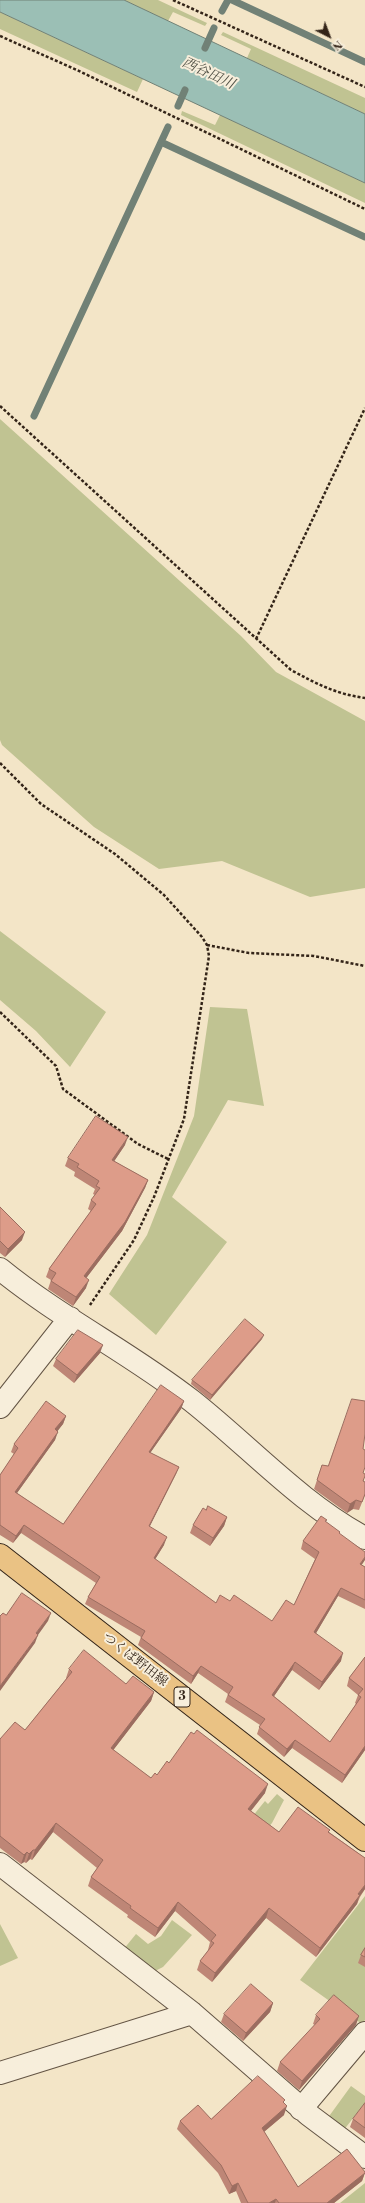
<!DOCTYPE html>
<html>
<head>
<meta charset="utf-8">
<style>
  body { margin:0 }
  #map { position:relative; width:365px; height:2203px; overflow:hidden; background:#f3e5c7; font-family:"Libre Bodoni",serif }
  canvas { display:block }
  .north { position:absolute; left:309px; top:16px; width:40px; height:40px; -webkit-text-stroke:3px #f7eedb; paint-order:stroke; rotate:138deg; font-size:11px; font-weight:700; line-height:16px; text-align:center; color:#332418 }
  .north::after { content:''; display:block; margin:auto; width:14px; height:18px; background:#332418; clip-path:polygon(50% 0,100% 100%,50% 72%,0 100%) }
</style>
</head>
<body>
<div id="map">
<canvas width="365" height="2203"></canvas>
<div class="north">N</div>
</div>
<script>
const c = document.querySelector('canvas').getContext('2d');
c.lineJoin = 'round';
function fill(path, color) {
  c.fillStyle = color;
  c.fill(path, 'evenodd');
}
function stroke(path, color, width, dash) {
  c.strokeStyle = color;
  c.lineWidth = width;
  c.lineCap = dash ? 'butt' : 'round';
  c.setLineDash(dash || []);
  c.stroke(path);
}
function write(font, color, halo, rows, align = 'center') {
  c.font = font + ' "Libre Bodoni","Noto Serif JP",serif';
  c.lineWidth = 4;
  c.setLineDash([]);
  c.textBaseline = 'middle';
  c.strokeStyle = halo;
  c.fillStyle = color;
  for (const [text, x, y, turn = 0] of rows) {
    c.save();
    c.translate(x, y);
    c.rotate((+turn || 0) * Math.PI / 180);
    c.textAlign = isNaN(turn) ? turn : align;
    if (halo) c.strokeText(text, 0, 0);
    c.fillText(text, 0, 0);
    c.restore();
  }
}
const green = new Path2D(`
  M 124,0 L 158,0 L 207,23 L 205,26 L 173,12 L 168,21 Z
  M 0,12 L 143,79 L 137,92 L 0,29 Z
  M 223,32 L 365,98 L 365,114 L 247,58 L 251,49 L 221,35 Z
  M 182,111 L 215,125 L 220,115 L 365,183 L 365,203 L 181,115 Z
  M 0,419 L 241,636 L 276,672 L 365,721 L 365,888 L 310,897 L 222,861 L 159,869 L 94,827 L 2,745 L 0,740 Z
  M 0,931 L 106,1012 L 70,1067 L 36,1031 L 0,1000 Z
  M 210,1007 L 247,1009 L 264,1106 L 228,1100 L 172,1197 L 227,1242 L 156,1335 L 109,1294 L 147,1235 L 194,1116 Z
  M 277,1794 L 284,1800 L 272,1823 L 260,1837 L 243,1828 L 265,1801 L 268,1804 Z
  M 365,1896 L 365,2020 L 362,2024 L 300,1980 Z
  M 172,1920 L 192,1935 L 163,1967 L 153,1972 L 123,1950 L 136,1934 L 148,1944 L 161,1936 Z
  M 0,1924 L 18,1958 L 0,1966 Z
  M 351,2086 L 365,2096 L 365,2103 L 343,2131 L 327,2119 Z
  M 365,2183 L 365,2203 L 340,2203 Z`);
const water = new Path2D(`
  M 0,0 L 124,0 L 365,114 L 365,183 L 0,12 Z`);
const stream = new Path2D(`
  M 232,0 L 365,62
  M 222,11 L 228,0
  M 205,48 L 214,28
  M 178,106 L 185,90
  M 161,142 L 365,237
  M 34,416 L 168,127`);
const path = new Path2D(`
  M 173,0 L 365,87
  M 0,36 L 77,70 L 365,209
  M 0,406 L 291,670 C 317,684 336,694 365,698
  M 256,639 L 365,408
  M 0,763 L 41,804 L 115,854 L 164,895 L 202,937 L 207,945 L 209,956 L 184,1119 L 154,1197 L 134,1240 L 90,1305
  M 207,945 L 249,953 L 314,956 L 365,966
  M 0,1012 L 56,1066 L 63,1089 L 138,1144 L 168,1159`);
const street = new Path2D(`
  M 0,1269 C 60,1318 131,1353 192,1401 C 250,1447 300,1503 365,1538
  M 0,1407 L 70,1318
  M 0,1864 L 192,2013 L 309,2115 L 365,2157
  M 0,2073 L 192,2013
  M 301,2109 L 365,2033`);
const primary = new Path2D(`
  M 0,1555 L 365,1840`);
const wall = new Path2D(`
  M 125,1145 L 114,1161 L 148,1180 L 145,1188 L 122,1231 L 86,1278 L 86,1288 L 73,1306 L 48,1289 L 51,1280 L 46,1277 L 49,1269 L 91,1211 L 88,1209 L 91,1200 L 95,1195 L 93,1194 L 95,1189 L 74,1176 L 75,1172 L 65,1166 L 68,1158 Z
  M 0,1207 L 22,1240 L 5,1257 L 0,1253 Z
  M 262,1339 L 210,1400 L 191,1384 L 192,1380 Z
  M 100,1353 L 74,1383 L 53,1366 L 56,1359 Z
  M 184,1401 L 181,1409 L 150,1453 L 179,1467 L 176,1474 L 149,1527 L 164,1545 L 155,1559 L 216,1603 L 230,1601 L 272,1621 L 294,1605 L 315,1559 L 301,1549 L 303,1541 L 326,1522 L 339,1534 L 362,1565 L 365,1567 L 365,1609 L 338,1596 L 316,1633 L 341,1661 L 319,1690 L 292,1670 L 274,1696 L 330,1742 L 356,1704 L 355,1703 L 358,1695 L 347,1686 L 349,1678 L 365,1657 L 365,1750 L 342,1783 L 292,1748 L 284,1757 L 257,1734 L 260,1725 L 225,1702 L 228,1694 L 198,1673 L 191,1684 L 138,1645 L 141,1637 L 85,1604 L 88,1597 L 96,1583 L 21,1533 L 13,1543 L 0,1535 L 0,1475 L 14,1454 L 11,1452 L 14,1444 L 66,1416 L 63,1424 L 57,1431 L 55,1440 L 17,1493 L 63,1524 Z
  M 363,1449 L 363,1473 L 365,1495 L 359,1510 L 353,1509 L 347,1513 L 314,1489 L 322,1465 L 328,1466 Z
  M 206,1510 L 227,1517 L 224,1526 L 210,1546 L 190,1533 L 193,1525 Z
  M 69,1669 L 126,1684 L 154,1692 L 151,1701 L 113,1750 L 151,1778 L 157,1775 L 169,1763 L 265,1793 L 251,1811 L 279,1832 L 329,1832 L 365,1858 L 365,1889 L 360,1897 L 357,1904 L 316,1957 L 266,1918 L 212,1982 L 197,1970 L 200,1961 L 208,1951 L 208,1950 L 210,1942 L 175,1911 L 155,1937 L 127,1917 L 128,1915 L 88,1886 L 91,1877 L 97,1868 L 53,1832 L 32,1860 L 30,1859 L 26,1863 L 24,1862 L 21,1864 L 0,1848 L 0,1739 L 25,1730 L 66,1679 L 66,1678 Z
  M 365,1948 L 365,1967 L 358,1963 L 361,1955 Z
  M 273,2003 L 270,2012 L 243,2041 L 221,2022 L 224,2014 Z
  M 316,2015 L 356,2025 L 299,2090 L 277,2071 L 280,2062 L 315,2025 L 313,2024 Z
  M 284,2103 L 284,2115 L 264,2132 L 298,2187 L 365,2172 L 362,2181 L 334,2203 L 241,2203 L 236,2191 L 229,2194 L 218,2173 L 177,2129 L 180,2121 L 211,2119 Z
  M 365,2103 L 365,2138 L 350,2127 L 353,2119 Z`);
const shadedWall = new Path2D(`
  M 128,1137 L 125,1145 L 109,1169 L 112,1160 Z
  M 148,1180 L 145,1188 L 122,1231 L 81,1285 L 84,1276 Z
  M 25,1232 L 22,1240 L 5,1257 L 8,1249 Z
  M 89,1280 L 86,1288 L 73,1306 L 76,1297 Z
  M 264,1335 L 262,1339 L 210,1400 L 212,1395 Z
  M 103,1345 L 100,1353 L 74,1383 L 77,1375 Z
  M 184,1401 L 181,1409 L 146,1459 L 149,1452 Z
  M 66,1416 L 63,1424 L 53,1437 L 55,1429 Z
  M 58,1432 L 55,1440 L 12,1500 L 15,1492 Z
  M 179,1467 L 176,1474 L 146,1534 L 149,1526 Z
  M 356,1500 L 353,1509 L 347,1513 L 350,1504 Z
  M 227,1517 L 224,1526 L 210,1546 L 213,1538 Z
  M 24,1525 L 21,1533 L 13,1543 L 16,1536 Z
  M 167,1537 L 164,1545 L 151,1566 L 154,1558 Z
  M 365,1557 L 365,1560 L 357,1572 L 360,1564 Z
  M 341,1588 L 338,1596 L 312,1640 L 314,1632 Z
  M 51,1613 L 48,1621 L 33,1642 L 36,1633 Z
  M 38,1635 L 35,1643 L 0,1691 L 0,1686 Z
  M 343,1653 L 341,1661 L 319,1690 L 322,1682 Z
  M 295,1662 L 292,1670 L 270,1702 L 272,1695 Z
  M 201,1666 L 198,1673 L 191,1684 L 193,1676 Z
  M 154,1692 L 151,1701 L 108,1757 L 111,1748 Z
  M 295,1740 L 292,1748 L 284,1757 L 287,1749 Z
  M 365,1746 L 365,1750 L 342,1783 L 345,1775 Z
  M 268,1784 L 265,1793 L 245,1818 L 248,1809 Z
  M 56,1823 L 53,1832 L 32,1860 L 35,1850 Z
  M 33,1850 L 30,1859 L 26,1863 L 29,1854 Z
  M 27,1852 L 24,1862 L 21,1864 L 24,1855 Z
  M 365,1885 L 365,1889 L 359,1897 L 357,1904 L 316,1957 L 320,1948 Z
  M 178,1902 L 175,1911 L 155,1937 L 158,1928 Z
  M 269,1908 L 266,1918 L 212,1982 L 215,1973 Z
  M 273,2003 L 270,2012 L 243,2041 L 246,2033 Z
  M 359,2016 L 356,2025 L 299,2090 L 302,2081 Z
  M 287,2106 L 284,2115 L 259,2136 L 262,2128 Z
  M 365,2173 L 362,2181 L 334,2203 L 327,2203 Z
  M 238,2183 L 236,2191 L 229,2194 L 232,2186 Z
  M 276,2199 L 275,2203 L 269,2203 Z`);
const building = new Path2D(`
  M 96,1116 L 128,1137 L 112,1160 L 148,1180 L 125,1222 L 84,1276 L 89,1280 L 76,1297 L 51,1281 L 56,1273 L 49,1269 L 96,1204 L 91,1200 L 100,1188 L 96,1186 L 99,1181 L 77,1167 L 79,1164 L 68,1158 Z
  M 0,1207 L 25,1232 L 8,1249 L 0,1241 Z
  M 245,1319 L 264,1335 L 212,1395 L 192,1380 Z
  M 78,1330 L 103,1345 L 77,1375 L 56,1359 Z
  M 161,1385 L 184,1401 L 149,1452 L 179,1467 L 149,1526 L 167,1537 L 154,1558 L 216,1603 L 220,1595 L 230,1601 L 234,1595 L 272,1621 L 286,1600 L 294,1605 L 319,1552 L 303,1541 L 321,1516 L 327,1520 L 325,1521 L 340,1532 L 339,1533 L 365,1552 L 365,1557 L 360,1564 L 365,1567 L 365,1600 L 341,1588 L 314,1632 L 343,1653 L 322,1682 L 295,1662 L 272,1695 L 330,1742 L 361,1697 L 358,1695 L 363,1689 L 349,1678 L 365,1657 L 365,1746 L 345,1775 L 295,1740 L 287,1749 L 259,1727 L 265,1719 L 228,1695 L 233,1687 L 201,1666 L 193,1676 L 141,1638 L 145,1631 L 88,1597 L 100,1577 L 24,1525 L 16,1536 L 0,1525 L 0,1475 L 18,1448 L 14,1444 L 46,1401 L 66,1416 L 55,1429 L 58,1432 L 15,1492 L 63,1524 Z
  M 352,1399 L 365,1401 L 365,1434 L 363,1449 L 365,1450 L 365,1467 L 363,1473 L 365,1474 L 365,1476 L 363,1481 L 365,1482 L 365,1494 L 362,1502 L 356,1500 L 350,1504 L 317,1480 L 322,1465 L 328,1466 Z
  M 208,1506 L 227,1517 L 213,1538 L 193,1525 L 203,1508 L 206,1510 Z
  M 22,1593 L 51,1613 L 36,1633 L 38,1635 L 0,1686 L 0,1616 L 3,1613 L 6,1615 Z
  M 84,1650 L 126,1684 L 133,1676 L 154,1692 L 111,1748 L 151,1778 L 155,1773 L 157,1775 L 167,1761 L 169,1763 L 191,1732 L 194,1734 L 197,1730 L 268,1784 L 248,1809 L 279,1832 L 298,1807 L 330,1830 L 328,1832 L 365,1858 L 365,1885 L 358,1894 L 360,1895 L 320,1948 L 269,1908 L 215,1973 L 200,1961 L 214,1943 L 211,1941 L 216,1935 L 178,1902 L 158,1928 L 130,1908 L 131,1906 L 91,1877 L 103,1860 L 56,1823 L 35,1850 L 33,1850 L 29,1854 L 27,1852 L 24,1855 L 0,1836 L 0,1739 L 15,1722 L 25,1730 L 72,1672 L 69,1669 Z
  M 365,1948 L 365,1957 L 361,1955 Z
  M 251,1984 L 273,2003 L 246,2033 L 224,2014 Z
  M 334,1995 L 359,2016 L 302,2081 L 280,2062 L 320,2019 L 316,2015 Z
  M 258,2076 L 285,2100 L 283,2102 L 287,2106 L 262,2128 L 298,2187 L 347,2149 L 365,2172 L 365,2173 L 327,2203 L 279,2203 L 276,2199 L 269,2203 L 248,2203 L 238,2183 L 232,2186 L 221,2165 L 180,2121 L 198,2105 L 211,2119 Z
  M 365,2103 L 365,2128 L 353,2119 Z`);
const shields = [
  [182,1697,16]
];
const shieldNames = [
  ["3",182,1697]
];
const streetNames = [
  ["つくば野田線",135,1660,38]
];
const waterNames = [
  ["西谷田川",208,74,25]
];
fill(green, '#c0c392');
fill(water, '#9bbfb5');
stroke(water, '#718176', 1);
stroke(stream, '#718176', 7);
stroke(street, '#635444', 24);
stroke(primary, '#332418', 24);
stroke(path, '#332418', 2.5, [3, 2]);
stroke(street, '#f7eedb', 22);
stroke(primary, '#eac284', 22);
fill(wall, '#be8676');
fill(shadedWall, '#9b6d60');
fill(building, '#dd9c89');
stroke(building, '#9b6d60', 1);
for (const [x, y, w] of shields) {
  const box = new Path2D();
  box.roundRect(x - w / 2, y - 10, w, 20, 3);
  c.fillStyle = '#f7eedb';
  c.fill(box);
  stroke(box, '#332418', 1);
}
write('bold 12px', '#332418', null, shieldNames);
write('13px', '#332418', '#f7eedb', streetNames);
write('italic 14px', '#525247', '#f7eedb', waterNames);
</script>
</body>
</html>
